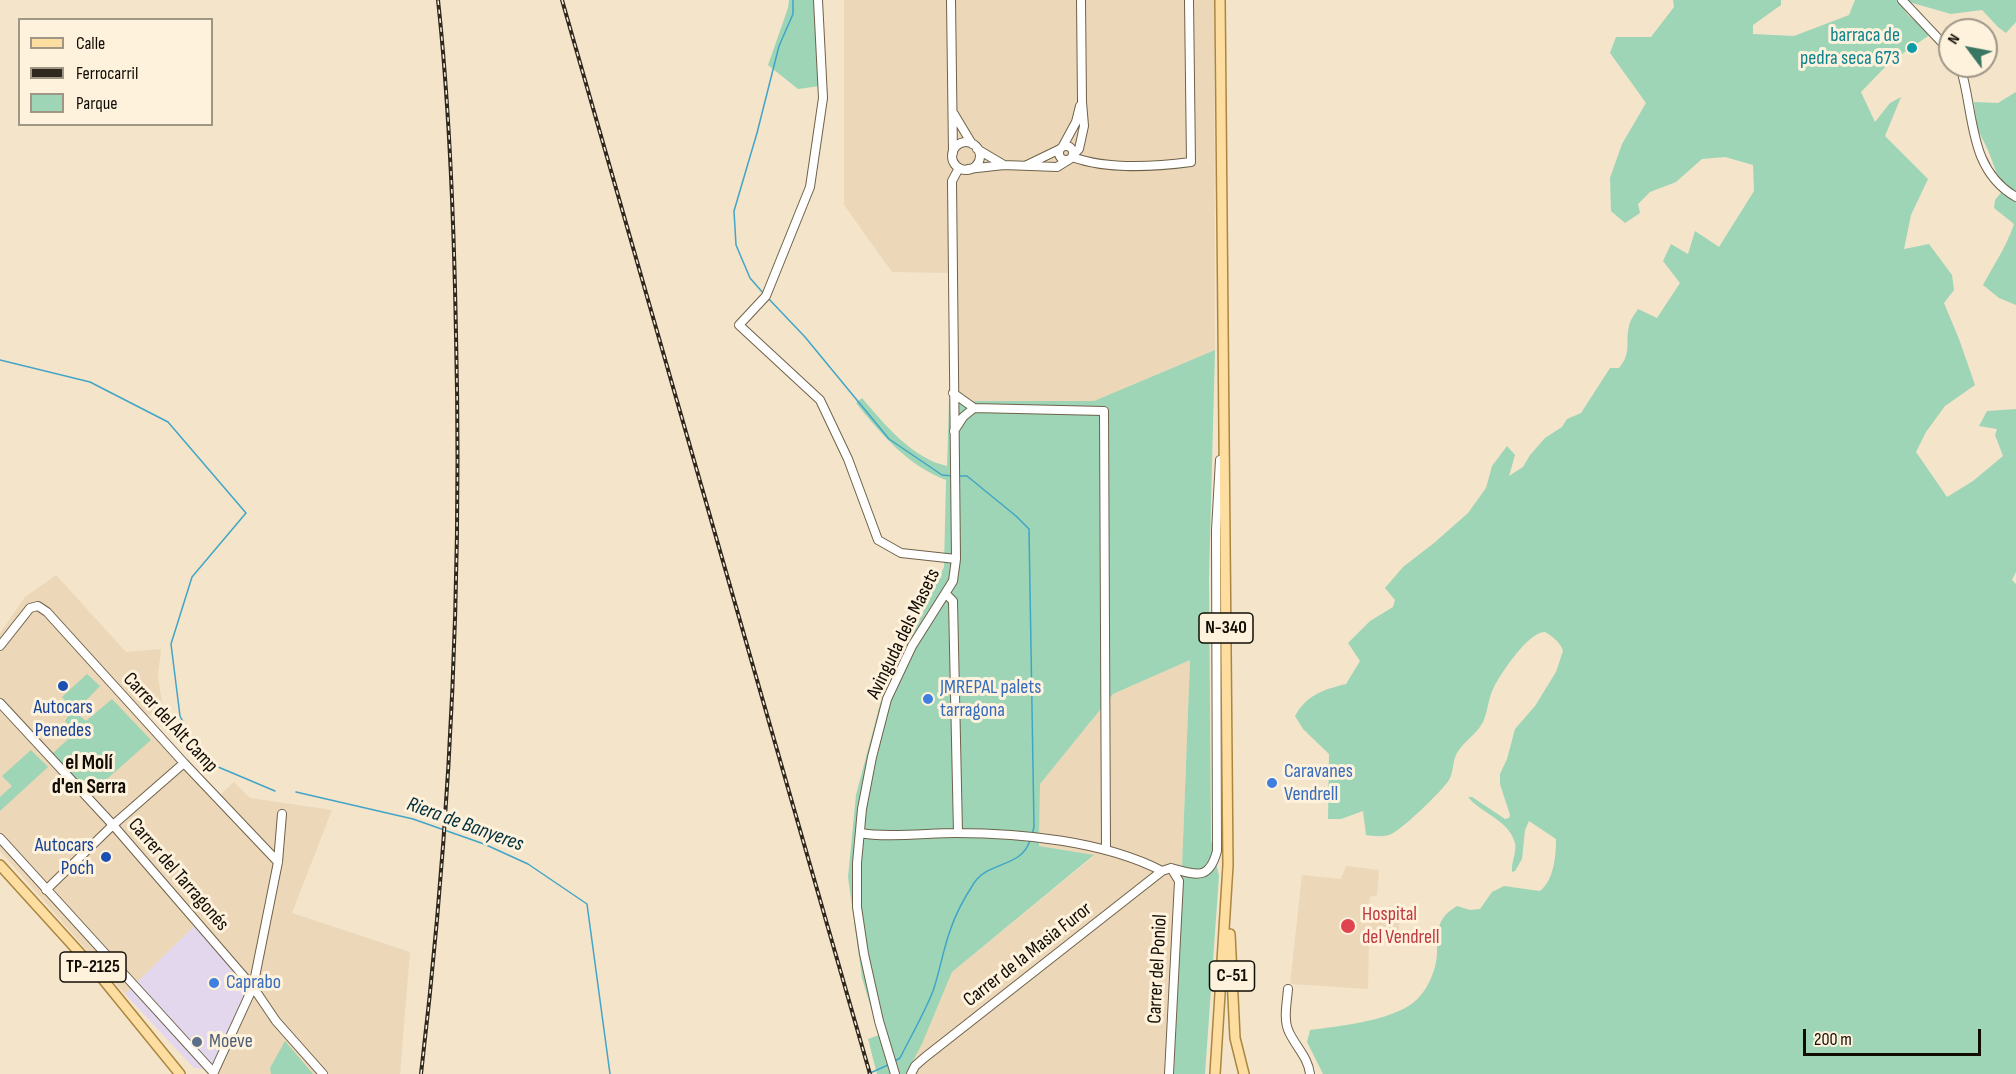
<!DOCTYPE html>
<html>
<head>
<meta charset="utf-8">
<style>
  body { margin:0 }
  #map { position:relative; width:2016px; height:1074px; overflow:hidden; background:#f4e4ca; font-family:"Sofia Sans Condensed",sans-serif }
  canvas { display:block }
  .legend { position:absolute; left:18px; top:18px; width:195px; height:108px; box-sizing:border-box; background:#fef2dd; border:2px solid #9f9686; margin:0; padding:8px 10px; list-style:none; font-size:18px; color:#110c04 }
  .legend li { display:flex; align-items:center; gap:12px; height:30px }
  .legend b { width:30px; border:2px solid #9f9686 }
  .north { position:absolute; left:1938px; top:18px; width:60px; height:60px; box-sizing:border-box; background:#fef2dd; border:2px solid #9f9686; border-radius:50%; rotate:302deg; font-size:16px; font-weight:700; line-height:24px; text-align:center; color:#110c04 }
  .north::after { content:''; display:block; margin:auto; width:21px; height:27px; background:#3a7762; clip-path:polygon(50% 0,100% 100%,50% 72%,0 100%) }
  .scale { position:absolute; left:1803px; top:1029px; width:178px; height:27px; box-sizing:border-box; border:3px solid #110c04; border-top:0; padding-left:8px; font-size:18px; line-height:21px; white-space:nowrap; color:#110c04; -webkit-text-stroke:4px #fef2dd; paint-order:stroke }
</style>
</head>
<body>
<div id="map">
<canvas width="2016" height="1074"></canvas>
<ul class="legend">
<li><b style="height:8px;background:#fedda0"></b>Calle</li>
<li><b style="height:8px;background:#2f281e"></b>Ferrocarril</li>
<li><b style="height:16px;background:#9dd5b6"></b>Parque</li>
</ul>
<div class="north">N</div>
<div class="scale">200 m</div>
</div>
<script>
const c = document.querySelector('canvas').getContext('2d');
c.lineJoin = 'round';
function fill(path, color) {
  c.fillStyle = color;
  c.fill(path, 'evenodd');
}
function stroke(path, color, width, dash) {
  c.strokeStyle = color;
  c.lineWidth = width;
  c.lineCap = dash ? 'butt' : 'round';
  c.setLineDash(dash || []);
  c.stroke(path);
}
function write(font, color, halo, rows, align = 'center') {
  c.font = font + ' "Sofia Sans Condensed",sans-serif';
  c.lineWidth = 6;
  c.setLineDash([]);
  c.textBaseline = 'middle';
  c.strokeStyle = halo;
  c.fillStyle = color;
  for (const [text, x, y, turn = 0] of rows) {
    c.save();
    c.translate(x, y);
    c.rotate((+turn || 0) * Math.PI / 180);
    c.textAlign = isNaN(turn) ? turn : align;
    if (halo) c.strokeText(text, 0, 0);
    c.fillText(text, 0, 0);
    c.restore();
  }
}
const commercial = new Path2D(`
  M 196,924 L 256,990 L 216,1070 L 194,1068 L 125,994 Z`);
const built = new Path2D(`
  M 844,0 L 1214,0 L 1215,350 L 1094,401 L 949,401 L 949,273 L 892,272 L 844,205 Z
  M 56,575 L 126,652 L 161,649 L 158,676 L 162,703 L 146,718 L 220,795 L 234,782 L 250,798 L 332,810 L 292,913 L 410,952 L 400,1074 L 218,1074 L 216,1070 L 256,990 L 196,924 L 125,994 L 0,851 L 0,633 L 25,597 Z
  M 1190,660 L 1174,1074 L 906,1074 L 922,1044 L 952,972 L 1094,856 L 1039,846 L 1040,784 L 1113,694 Z
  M 1346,866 L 1379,870 L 1377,895 L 1370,897 L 1368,913 L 1401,914 L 1397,941 L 1369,938 L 1368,989 L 1290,984 L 1302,875 L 1341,879 Z`);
const green = new Path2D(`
  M 789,0 L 816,0 L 820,86 L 798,89 L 768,65 L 788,8 Z
  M 1673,0 L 1781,0 L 1781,5 L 1753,25 L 1753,34 L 1794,36 L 1849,15 L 1855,0 L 1897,0 L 1908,15 L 1931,34 L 1889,63 L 1861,92 L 1875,122 L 1890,103 L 1901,97 L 1885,136 L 1928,179 L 1911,215 L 1904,249 L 1929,244 L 1952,275 L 1954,290 L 1944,303 L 1959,339 L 1975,385 L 1945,406 L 1926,432 L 1916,452 L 1947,497 L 1973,481 L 2003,456 L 1995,435 L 1997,429 L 1979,426 L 1987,411 L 2016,409 L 2016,572 L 2012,580 L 2016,584 L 2016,1074 L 1323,1074 L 1307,1042 L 1310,1030 C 1340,1026 1389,1021 1413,1003 C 1427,992 1436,971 1437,954 C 1438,932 1435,919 1457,906 L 1470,910 L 1480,909 L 1492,892 L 1504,886 L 1540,891 C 1554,880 1556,856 1556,839 L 1529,821 L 1525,830 L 1522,859 L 1515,871 L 1512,872 C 1511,862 1517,853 1515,843 C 1509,820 1482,814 1468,797 L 1472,797 L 1505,819 L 1509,818 L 1510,815 L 1500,784 L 1500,774 L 1507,759 L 1515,729 L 1535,706 L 1556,672 L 1563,651 C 1561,643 1552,636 1545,632 C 1529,631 1501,673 1494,687 C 1488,698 1488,711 1483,722 C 1477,734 1464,741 1457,753 C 1452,762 1454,771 1449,780 C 1443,790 1400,832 1389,835 C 1381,837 1374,836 1366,835 L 1363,811 L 1341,819 L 1328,819 L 1329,754 L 1303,729 L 1295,716 C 1307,695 1322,690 1346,684 L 1360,661 L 1348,643 L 1370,621 L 1393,607 L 1395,600 L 1385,588 L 1403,567 L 1434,543 L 1468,513 L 1486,488 L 1492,466 L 1507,446 L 1515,455 L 1509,476 L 1523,467 L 1530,455 L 1545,438 L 1562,427 L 1567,419 L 1581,413 L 1610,368 L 1619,368 C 1632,353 1625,343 1629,326 C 1630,320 1635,314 1638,309 L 1657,318 L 1680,283 L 1663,261 L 1671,244 L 1688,254 L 1695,231 L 1719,247 L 1754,191 L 1753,165 L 1725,157 L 1702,159 L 1676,182 L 1650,192 L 1638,204 L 1640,213 L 1625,223 L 1611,211 L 1610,178 L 1622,144 L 1646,103 L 1610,53 L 1616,37 L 1651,37 L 1674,7 Z
  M 1907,0 L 2016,0 L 2016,22 L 2006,33 L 1998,27 L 1982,10 L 1951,14 L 1909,2 Z
  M 2016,92 L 2016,305 L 1999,298 L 1983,285 C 1994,264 2007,246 2014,224 L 1994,208 L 1995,200 L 2003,190 L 1988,150 L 1977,128 L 1974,102 L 1998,103 Z
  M 1215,350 L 1209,578 L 1211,840 L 1219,876 L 1205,1074 L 1174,1074 L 1190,660 L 1113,694 L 1040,784 L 1039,846 L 1094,855 L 952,972 L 922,1044 L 906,1074 L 877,1074 L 868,1039 L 879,1035 L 862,978 L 848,877 L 856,795 L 880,704 L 944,567 L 946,480 C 907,465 882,435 856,403 L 862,398 C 884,424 913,459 947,466 L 949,401 L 1094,401 Z
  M 87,674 L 100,686 L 75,712 L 86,721 L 112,699 L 151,740 L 90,794 L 53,753 L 75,733 L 65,721 L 73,709 L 62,697 Z
  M 31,750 L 48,767 L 0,811 L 0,797 L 12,786 L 2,776 Z
  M 285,1041 L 313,1074 L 271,1074 L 270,1068 Z`);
const stream = new Path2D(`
  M 764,294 L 750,278 L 736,245 L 734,211 L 757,133 L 779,46 L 793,14 L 793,0
  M 767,297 L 805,337 L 889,439 L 942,475 L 953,476
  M 0,360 L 90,382 L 168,422 L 246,513 L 192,577 L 171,644 L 180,716 L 204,761 L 275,791
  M 958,476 L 967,476 L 1016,516 L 1029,529 L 1034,827 L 1032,835
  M 296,792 L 413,819 L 484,844 L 528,864 L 587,904 L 610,1074
  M 895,1061 L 900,1058 C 911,1036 924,1014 933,991 C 940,971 943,949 951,928 C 956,913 965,897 974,883 C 988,861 1022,868 1030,840
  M 868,1074 L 888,1065`);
const minor = new Path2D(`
  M 818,0 L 823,98 L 810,187 L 766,296 L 739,325 L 820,400 L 848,459 L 878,540 L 901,553 L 956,559
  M 951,0 L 953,153
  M 1902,0 L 1950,51
  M 1960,66 C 1975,112 1967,169 2016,197
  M 954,114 L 972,144
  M952 156a14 14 0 1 1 28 0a14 14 0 1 1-28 0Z
  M1059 153a7 7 0 1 1 14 0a7 7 0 1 1-14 0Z
  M 1063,146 L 1076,122 L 1080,106
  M 977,149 L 1004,165
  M 1073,155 L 1079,149 L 1084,126 L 1082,102 L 1081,0
  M 1072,157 C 1108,170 1153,167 1191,162 L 1189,0
  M 1027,165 L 1060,149
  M 968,169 L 1004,165 L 1057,167 L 1070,159
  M 953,393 L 974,408 L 1104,411 L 1106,850
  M 954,431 L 963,417 L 974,408
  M 946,594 L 953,601 L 958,833
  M 0,646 L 30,608 L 38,606 L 47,612 L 184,763 L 278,862
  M 0,703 L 113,825 L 253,987 L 276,1021 L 323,1074
  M 860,833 C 885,838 929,833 956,833 C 1021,833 1104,841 1162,871
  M 0,838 L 213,1072
  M 1171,868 C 1196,875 1209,881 1217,851 L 1216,530 L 1220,460
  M 46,890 L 113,825 L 184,763
  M 1288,989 C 1287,1002 1283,1020 1289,1032 C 1296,1047 1308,1057 1310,1074
  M 213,1074 L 253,987 L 278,862 L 282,814
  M 895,1074 L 879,1021 L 864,954 L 857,907 L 857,863 L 862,809 L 872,757 L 887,699 L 912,646 L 953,581 L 956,559 L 952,181 L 959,168
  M 911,1074 L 915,1066 L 924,1058 L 1162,871 L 1171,868
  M 1169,1074 L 1179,881 L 1171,868`);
const major = new Path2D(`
  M 0,865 L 97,972 L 180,1074
  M 1230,934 L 1235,1038 L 1244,1074
  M 1215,1074 L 1228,865 L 1220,0`);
const rail = new Path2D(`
  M 562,0 L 870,1074
  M 421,1074 C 450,829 462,582 456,335 C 454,223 450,111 438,0`);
const markers = [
  [1912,48,6,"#0f9aa8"],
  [63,686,6,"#1a4fb4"],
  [928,699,6,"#3f7fe0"],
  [1272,783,6,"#3f7fe0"],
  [106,857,6,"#1a4fb4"],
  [1348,926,8,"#e0444e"],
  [214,983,6,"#3f7fe0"],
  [197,1042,6,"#5c6f8a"]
];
const shields = [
  [1226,628,54],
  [93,967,66],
  [1232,976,45]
];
const shieldNames = [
  ["N-340",1226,628],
  ["TP-2125",93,967],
  ["C-51",1232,976]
];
const cultureNames = [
  ["barraca de",1900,36],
  ["pedra seca 673",1900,59]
];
const streetNames = [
  ["Avinguda dels Masets",904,634,-64],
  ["Carrer del Alt Camp",170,723,47],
  ["Carrer del Tarragonés",178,875,49],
  ["Carrer de la Masia Furor",1028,955,-38],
  ["Carrer del Poniol",1158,969,-87]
];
const shopNames = [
  ["JMREPAL palets",940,688],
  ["tarragona",940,711],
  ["Caravanes",1284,772],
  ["Vendrell",1284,795],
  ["Caprabo",226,983]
];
const transitNames = [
  ["Autocars",63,708],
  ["Penedes",63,731],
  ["Autocars",94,846,"right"],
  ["Poch",94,869,"right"]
];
const healthNames = [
  ["Hospital",1362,915],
  ["del Vendrell",1362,938]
];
const serviceNames = [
  ["Moeve",209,1042]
];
const neighbourhoodNames = [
  ["el Molí",89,764],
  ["d'en Serra",89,788]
];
const waterNames = [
  ["Riera de Banyeres",465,825,20]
];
fill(commercial, '#e2d7ec');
fill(built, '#ecd8b8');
fill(green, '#9dd5b6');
stroke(stream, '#41a5c7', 1.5);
stroke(minor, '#6f624b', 10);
stroke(major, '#aa8640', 12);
stroke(minor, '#fff', 8);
stroke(major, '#fedda0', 9);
stroke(rail, '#2f281e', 4);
stroke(rail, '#fef2dd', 1.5, [4.5]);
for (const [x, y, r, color] of markers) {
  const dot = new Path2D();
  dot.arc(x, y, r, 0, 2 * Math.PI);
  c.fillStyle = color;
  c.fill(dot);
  stroke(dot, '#fef2dd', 2);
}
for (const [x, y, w] of shields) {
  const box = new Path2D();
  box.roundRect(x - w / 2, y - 15, w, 30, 4.5);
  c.fillStyle = '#fef2dd';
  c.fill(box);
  stroke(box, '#110c04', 1.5);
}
write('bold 18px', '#110c04', null, shieldNames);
write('20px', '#0d838f', '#fef2dd', cultureNames, 'right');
write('20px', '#110c04', '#fef2dd', streetNames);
write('20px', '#366cbe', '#fef2dd', shopNames, 'left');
write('20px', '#164399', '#fef2dd', transitNames);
write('20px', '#be3a42', '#fef2dd', healthNames, 'left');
write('20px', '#4e5e75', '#fef2dd', serviceNames, 'left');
write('bold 21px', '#110c04', '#fef2dd', neighbourhoodNames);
write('italic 21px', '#00303e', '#fef2dd', waterNames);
</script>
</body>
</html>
